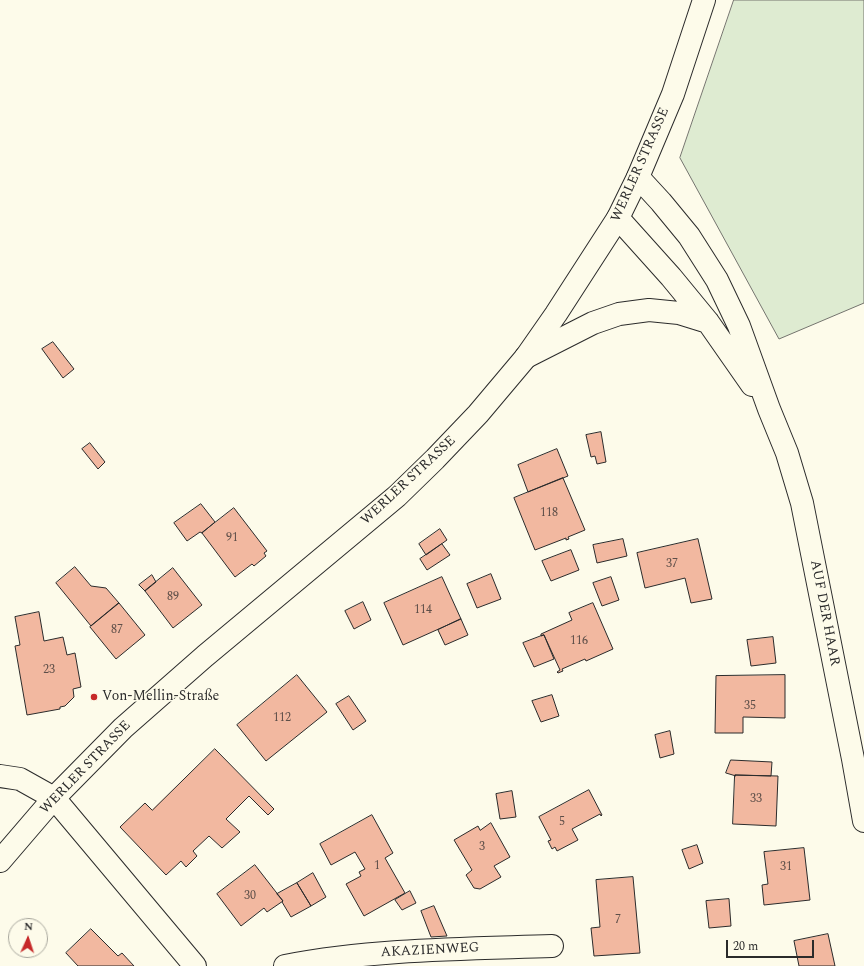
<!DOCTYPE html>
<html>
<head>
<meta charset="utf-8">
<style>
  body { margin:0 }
  #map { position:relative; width:864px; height:966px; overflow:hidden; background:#fdfbea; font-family:Spectral,serif }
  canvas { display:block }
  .north { position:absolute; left:8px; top:918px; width:40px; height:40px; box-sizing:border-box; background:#fdfbea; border:1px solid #a9a89e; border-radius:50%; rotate:3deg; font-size:11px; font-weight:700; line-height:16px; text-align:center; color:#2b2b2b }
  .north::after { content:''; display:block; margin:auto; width:14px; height:18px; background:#c62828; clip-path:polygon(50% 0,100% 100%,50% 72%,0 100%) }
  .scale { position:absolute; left:726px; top:940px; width:88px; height:18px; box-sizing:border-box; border:2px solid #2b2b2b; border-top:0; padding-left:5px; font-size:12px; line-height:14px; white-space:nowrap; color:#2b2b2b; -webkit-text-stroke:3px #fdfbea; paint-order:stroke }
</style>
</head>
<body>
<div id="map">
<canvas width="864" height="966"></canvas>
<div class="north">N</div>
<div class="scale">20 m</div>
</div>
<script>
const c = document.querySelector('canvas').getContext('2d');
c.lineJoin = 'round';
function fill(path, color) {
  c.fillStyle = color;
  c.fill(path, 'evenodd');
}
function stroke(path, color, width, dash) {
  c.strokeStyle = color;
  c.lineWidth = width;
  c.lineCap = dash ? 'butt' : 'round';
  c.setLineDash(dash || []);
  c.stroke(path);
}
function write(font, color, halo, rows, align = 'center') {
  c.font = font + ' Spectral,serif';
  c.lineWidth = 3;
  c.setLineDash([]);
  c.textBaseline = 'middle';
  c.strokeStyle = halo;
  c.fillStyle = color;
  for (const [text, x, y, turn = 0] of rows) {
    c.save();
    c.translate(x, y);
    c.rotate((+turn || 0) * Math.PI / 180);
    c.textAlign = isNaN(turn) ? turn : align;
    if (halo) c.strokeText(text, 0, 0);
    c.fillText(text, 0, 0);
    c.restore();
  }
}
const green = new Path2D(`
  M 734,0 L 864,0 L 864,303 L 779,339 L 680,158 Z`);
const building = new Path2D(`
  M 53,342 L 74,369 L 63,378 L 42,349 Z
  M 601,432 L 606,462 L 597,464 L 595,456 L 591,457 L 586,435 Z
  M 90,443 L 105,462 L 98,469 L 82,449 Z
  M 557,449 L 568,476 L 528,492 L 518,465 Z
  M 563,478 L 585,530 L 568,537 L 569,539 L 566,540 L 566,538 L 535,550 L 514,498 Z
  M 201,504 L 215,522 L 202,533 L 200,532 L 187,541 L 174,523 Z
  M 234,508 L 267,551 L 264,553 L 266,556 L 254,566 L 252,564 L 235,577 L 202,533 Z
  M 440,529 L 447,540 L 426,555 L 419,544 Z
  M 623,539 L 627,556 L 597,563 L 593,545 Z
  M 698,539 L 712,599 L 691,603 L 685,578 L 645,588 L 637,553 Z
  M 442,544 L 450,555 L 427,570 L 420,559 Z
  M 571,550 L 579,570 L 551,581 L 542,561 Z
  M 75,567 L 91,586 L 106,588 L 119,603 L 91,626 L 56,583 Z
  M 173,568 L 202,605 L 173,628 L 145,591 Z
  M 491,574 L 501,599 L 477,608 L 467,584 Z
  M 152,575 L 156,582 L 145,591 L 139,585 Z
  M 442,577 L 461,619 L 403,645 L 384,603 Z
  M 611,577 L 619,600 L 602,606 L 593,583 Z
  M 363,602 L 371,620 L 354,629 L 345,611 Z
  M 119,603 L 145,635 L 116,659 L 90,627 Z
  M 593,603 L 613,649 L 586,661 L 585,659 L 562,669 L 563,671 L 558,673 L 557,672 L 560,670 L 544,635 L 541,636 L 541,634 L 572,620 L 569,613 Z
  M 39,612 L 44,641 L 63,637 L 67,655 L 75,653 L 81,687 L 73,689 L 74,697 L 65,706 L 60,707 L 60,709 L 27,715 L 15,646 L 20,645 L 15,617 Z
  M 461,619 L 468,635 L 445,645 L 438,630 Z
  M 544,635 L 554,659 L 534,667 L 523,643 Z
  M 773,637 L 776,663 L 751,666 L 747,640 Z
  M 297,675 L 327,712 L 266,761 L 237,725 Z
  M 785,675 L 785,718 L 743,717 L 743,733 L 715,733 L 716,676 Z
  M 552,695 L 559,716 L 541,722 L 532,701 Z
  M 349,696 L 366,721 L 353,730 L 336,704 Z
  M 670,731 L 674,754 L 660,758 L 655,735 Z
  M 215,749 L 274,809 L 268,815 L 249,796 L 226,819 L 240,832 L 222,848 L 209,836 L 193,851 L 197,856 L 186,867 L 181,861 L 166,875 L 120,827 L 145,803 L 152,810 Z
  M 731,760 L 772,762 L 771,776 L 735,775 L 736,776 L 726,773 Z
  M 735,775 L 778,776 L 776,826 L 733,824 Z
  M 589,790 L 602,815 L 601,816 L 600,814 L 572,829 L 578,840 L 557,851 L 555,847 L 552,849 L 548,841 L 551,840 L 539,817 Z
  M 512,791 L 516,817 L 500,819 L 496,794 Z
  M 372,815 L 393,853 L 385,858 L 405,893 L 364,916 L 346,884 L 361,876 L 359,872 L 365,869 L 355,852 L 331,865 L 320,844 Z
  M 491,823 L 510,857 L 494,866 L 501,877 L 480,889 L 474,888 L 466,875 L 472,870 L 454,840 L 478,826 L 480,830 Z
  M 697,845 L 703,863 L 689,869 L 682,850 Z
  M 804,848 L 810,900 L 764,905 L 762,885 L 768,884 L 764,852 Z
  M 255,865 L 283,901 L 267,912 L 264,908 L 241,926 L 217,894 Z
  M 313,873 L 326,897 L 311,906 L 297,883 Z
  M 633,877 L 640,953 L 594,956 L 591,928 L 600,927 L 596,880 Z
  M 297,883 L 311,906 L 291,917 L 282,902 L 283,901 L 277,894 Z
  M 410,891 L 416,903 L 402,910 L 395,900 Z
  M 729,899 L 731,926 L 709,928 L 706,901 Z
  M 434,906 L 447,936 L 431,937 L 421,911 Z
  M 91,929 L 118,956 L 122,953 L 134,966 L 78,966 L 66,953 Z
  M 828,934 L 835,966 L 799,966 L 794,941 Z`);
const street = new Path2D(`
  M 638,177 L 661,202 L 689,236 L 717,280 L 739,326 L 769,409 L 787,453 L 802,503 L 853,759 L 864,821
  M 618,218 L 671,277 L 708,322 L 752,385
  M 526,357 L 593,323 L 619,314 L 649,310 L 679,313 L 708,322
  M 0,776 L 20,779 L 54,798 L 195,966
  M 285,966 C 373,949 463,949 552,946`);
const primary = new Path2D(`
  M 0,861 L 54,798 L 123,728 L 205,656 L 397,496 L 435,459 L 478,414 L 526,357 L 556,314 L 618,218 L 638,177 L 673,94 L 704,0`);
const markers = [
  [94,697,4,"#c62828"]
];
const numberNames = [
  ["118",549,514],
  ["91",232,539],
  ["37",672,565],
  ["89",173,598],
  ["114",423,611],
  ["87",117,631],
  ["116",579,642],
  ["23",49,671],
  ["35",750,707],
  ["112",282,719],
  ["33",756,800],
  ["5",562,823],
  ["3",482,848],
  ["1",377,867],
  ["31",786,868],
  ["30",250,897],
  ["7",618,921]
];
const streetNames = [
  ["WERLER STRASSE",641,165,-66],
  ["WERLER STRASSE",409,481,-43],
  ["AUF DER HAAR",824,613,79],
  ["WERLER STRASSE",86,768,-46],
  ["AKAZIENWEG",430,951,-3]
];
const poiNames = [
  ["Von-Mellin-Straße",102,697]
];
fill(green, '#deebd1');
stroke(green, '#74746e', 1);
fill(building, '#f2b8a0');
stroke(building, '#2b2b2b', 1);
stroke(street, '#2b2b2b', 24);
stroke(primary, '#2b2b2b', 24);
stroke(street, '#fdfbea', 22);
stroke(primary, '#fdfbea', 22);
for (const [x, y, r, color] of markers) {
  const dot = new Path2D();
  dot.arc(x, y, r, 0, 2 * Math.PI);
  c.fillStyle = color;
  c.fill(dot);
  stroke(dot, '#fdfbea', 1.5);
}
write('12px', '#5d4e48', null, numberNames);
write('14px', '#2b2b2b', '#fdfbea', streetNames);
write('14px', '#2b2b2b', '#fdfbea', poiNames, 'left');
</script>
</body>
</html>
